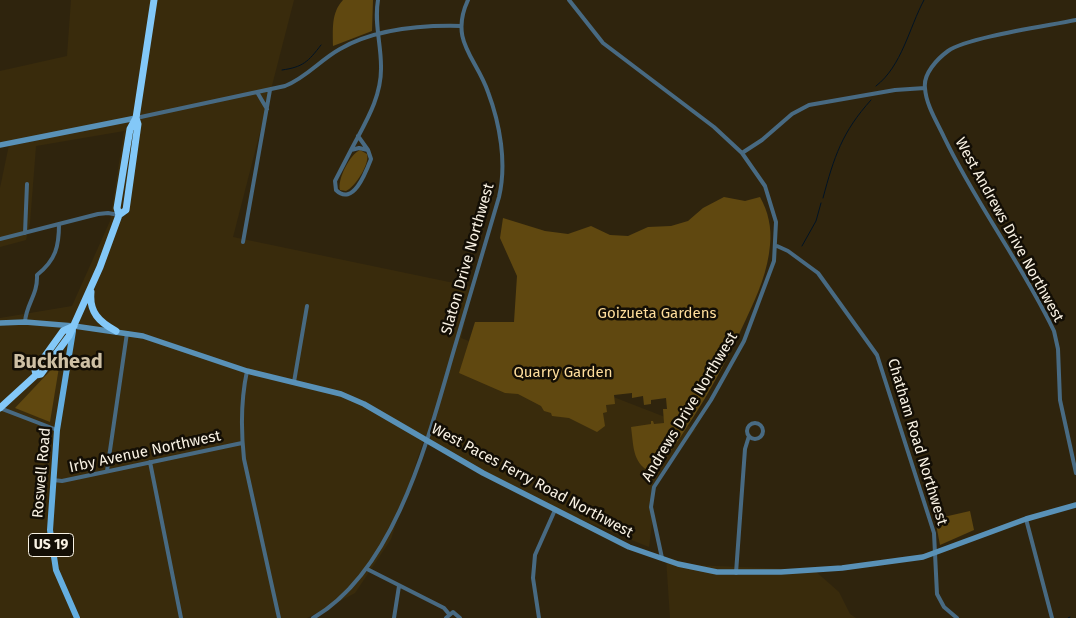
<!DOCTYPE html>
<html>
<head>
<meta charset="utf-8">
<style>
  body { margin:0 }
  canvas { display:block; background:#2f240d }
</style>
</head>
<body>
<canvas width="1076" height="618"></canvas>
<script>
const c = document.querySelector('canvas').getContext('2d');
c.lineJoin = 'round';
function fill(path, color) {
  c.fillStyle = color;
  c.fill(path, 'evenodd');
}
function stroke(path, color, width, dash) {
  c.strokeStyle = color;
  c.lineWidth = width;
  c.lineCap = dash ? 'butt' : 'round';
  c.setLineDash(dash || []);
  c.stroke(path);
}
function write(font, color, halo, rows, align = 'center') {
  c.font = font + ' "Fira Sans",sans-serif';
  c.lineWidth = 5;
  c.setLineDash([]);
  c.textBaseline = 'middle';
  c.strokeStyle = halo;
  c.fillStyle = color;
  for (const [text, x, y, turn = 0] of rows) {
    c.save();
    c.translate(x, y);
    c.rotate((+turn || 0) * Math.PI / 180);
    c.textAlign = isNaN(turn) ? turn : align;
    if (halo) c.strokeText(text, 0, 0);
    c.fillText(text, 0, 0);
    c.restore();
  }
}
const built = new Path2D(`
  M 71,0 L 294,0 L 233,237 L 473,287 L 461,338 L 696,429 L 658,476 L 650,506 L 653,516 L 649,547 L 560,511 L 424,439 L 391,539 L 355,593 L 307,618 L 0,618 L 0,318 L 72,306 L 110,221 L 124,131 L 36,146 L 30,223 L 26,240 L 0,247 L 0,188 L 9,145 L 0,146 L 0,71 L 67,56 Z
  M 666,557 L 691,565 L 814,570 L 839,592 L 850,614 L 856,618 L 670,618 Z`);
const green = new Path2D(`
  M 343,0 L 373,0 L 372,31 L 333,46 C 333,29 331,13 343,0 Z
  M 360,150 L 367,154 C 370,164 355,187 346,191 L 340,190 C 337,180 350,154 360,150 Z
  M 724,197 L 745,201 L 760,197 C 768,211 772,228 770,245 C 768,270 758,294 747,317 C 722,373 691,425 654,474 C 632,464 634,448 631,427 L 651,424 L 651,421 L 653,421 L 654,424 L 664,423 L 663,409 L 667,409 L 666,398 L 651,400 L 651,404 L 644,405 L 643,396 L 632,398 L 632,393 L 614,395 L 615,404 L 606,405 L 607,412 L 603,413 L 605,426 L 597,432 L 569,418 L 552,416 L 551,413 L 544,411 L 541,406 L 518,394 L 505,393 L 459,373 L 475,322 L 514,322 L 517,276 L 500,238 L 503,218 L 545,231 L 568,234 L 591,226 L 610,235 L 628,236 L 648,227 L 671,226 L 688,221 L 703,208 Z
  M 61,355 L 50,422 L 15,408 L 49,372 Z
  M 970,511 L 974,530 L 940,545 L 935,519 Z`);
const stream = new Path2D(`
  M 282,70 C 303,67 308,62 321,45
  M 876,86 C 902,66 909,28 924,0
  M 823,198 C 834,157 842,132 871,100
  M 802,246 L 816,221 L 821,203
  M 1068,618 L 1070,617`);
const street = new Path2D(`
  M 569,0 L 603,43 L 714,127 L 742,153 L 765,186 L 776,222 L 774,261 L 744,341 L 711,400 L 654,487 L 651,507 L 662,558
  M 1076,20 C 1048,26 968,37 948,51 C 937,59 923,74 925,88 C 926,105 937,122 944,137 C 976,204 1022,264 1054,331 L 1058,349 L 1060,400 L 1076,473
  M 257,92 L 267,109
  M 136,118 L 285,86 C 306,78 320,60 340,49 C 375,29 421,25 461,26
  M 358,136 L 368,150
  M 359,148 L 368,150 L 371,159 C 366,172 353,207 336,190 L 335,181 L 351,150 Z
  M 351,150 C 365,123 382,97 381,66 C 381,43 374,23 378,0
  M 742,153 L 762,140 L 792,114 L 809,105 L 895,90 L 925,88
  M 25,233 L 27,184
  M 0,239 L 98,214 L 108,213 L 119,215
  M 243,242 L 270,90
  M 777,246 L 788,251 L 818,273 L 877,355 L 934,533 L 937,594 L 944,607 L 957,618
  M 25,322 C 26,304 38,295 37,275 C 56,260 59,246 59,224
  M 247,371 C 241,399 241,431 244,459 L 279,618
  M 294,382 L 307,306
  M 0,408 L 57,430
  M747 431a8 8 0 1 1 16 0a8 8 0 1 1-16 0Z
  M 150,462 L 181,618
  M 107,471 L 127,333
  M 53,480 L 62,481 L 242,443
  M 1026,519 L 1052,618
  M 367,569 L 444,608 L 449,614
  M 736,573 L 745,449 L 749,436
  M 313,618 C 395,571 428,439 453,353 C 468,301 484,249 499,197 C 507,163 500,124 488,92 C 476,57 449,41 468,0
  M 394,618 L 399,586
  M 446,618 L 453,612 L 460,618
  M 539,618 L 533,578 L 535,555 L 555,510`);
const secondary = new Path2D(`
  M 0,145 L 136,118
  M 0,323 L 25,322 L 74,326 L 143,336 L 247,371 L 341,394 L 364,404 L 483,473 L 629,547 L 678,564 L 717,572 L 781,572 L 842,568 L 923,557 L 1026,519 L 1076,505`);
const primary = new Path2D(`
  M 73,331 L 57,430 L 50,530 L 56,570 L 77,618`);
const highway = new Path2D(`
  M 119,215 L 117,208 L 130,129 L 136,118 L 154,0
  M 91,292 C 89,312 99,322 116,331
  M 36,375 L 35,370 L 63,331 L 74,326
  M 0,408 L 36,375 L 41,374 L 69,336 L 100,267 L 119,215 L 126,210 L 138,124 L 136,118`);
const shields = [
  [51,545,45]
];
const shieldNames = [
  ["US 19",51,545]
];
const streetNames = [
  ["West Andrews Drive Northwest",1009,230,61],
  ["Slaton Drive Northwest",468,259,-74],
  ["Andrews Drive Northwest",690,407,-59],
  ["Chatham Road Northwest",917,442,73],
  ["Irby Avenue Northwest",145,452,-12],
  ["Roswell Road",42,473,-85],
  ["West Paces Ferry Road Northwest",532,481,28]
];
const parkNames = [
  ["Goizueta Gardens",657,314],
  ["Quarry Garden",563,373]
];
const districtNames = [
  ["Buckhead",58,362]
];
fill(built, '#392b0c');
fill(green, '#604810');
stroke(stream, '#001324', 1);
stroke(street, '#486a82', 4);
stroke(secondary, '#5991b7', 5.5);
stroke(primary, '#65aee0', 6);
stroke(highway, '#83c8f8', 7);
for (const [x, y, w] of shields) {
  const box = new Path2D();
  box.roundRect(x - w / 2, y - 11.5, w, 23, 4);
  c.fillStyle = '#130e05';
  c.fill(box);
  stroke(box, '#f9f2e4', 1);
}
write('bold 14px', '#f9f2e4', null, shieldNames);
write('15px', '#f9f2e4', '#130e05', streetNames);
write('15px', '#fedd9b', '#130e05', parkNames);
write('bold 20px', '#cec0a5', '#130e05', districtNames);
</script>
</body>
</html>
